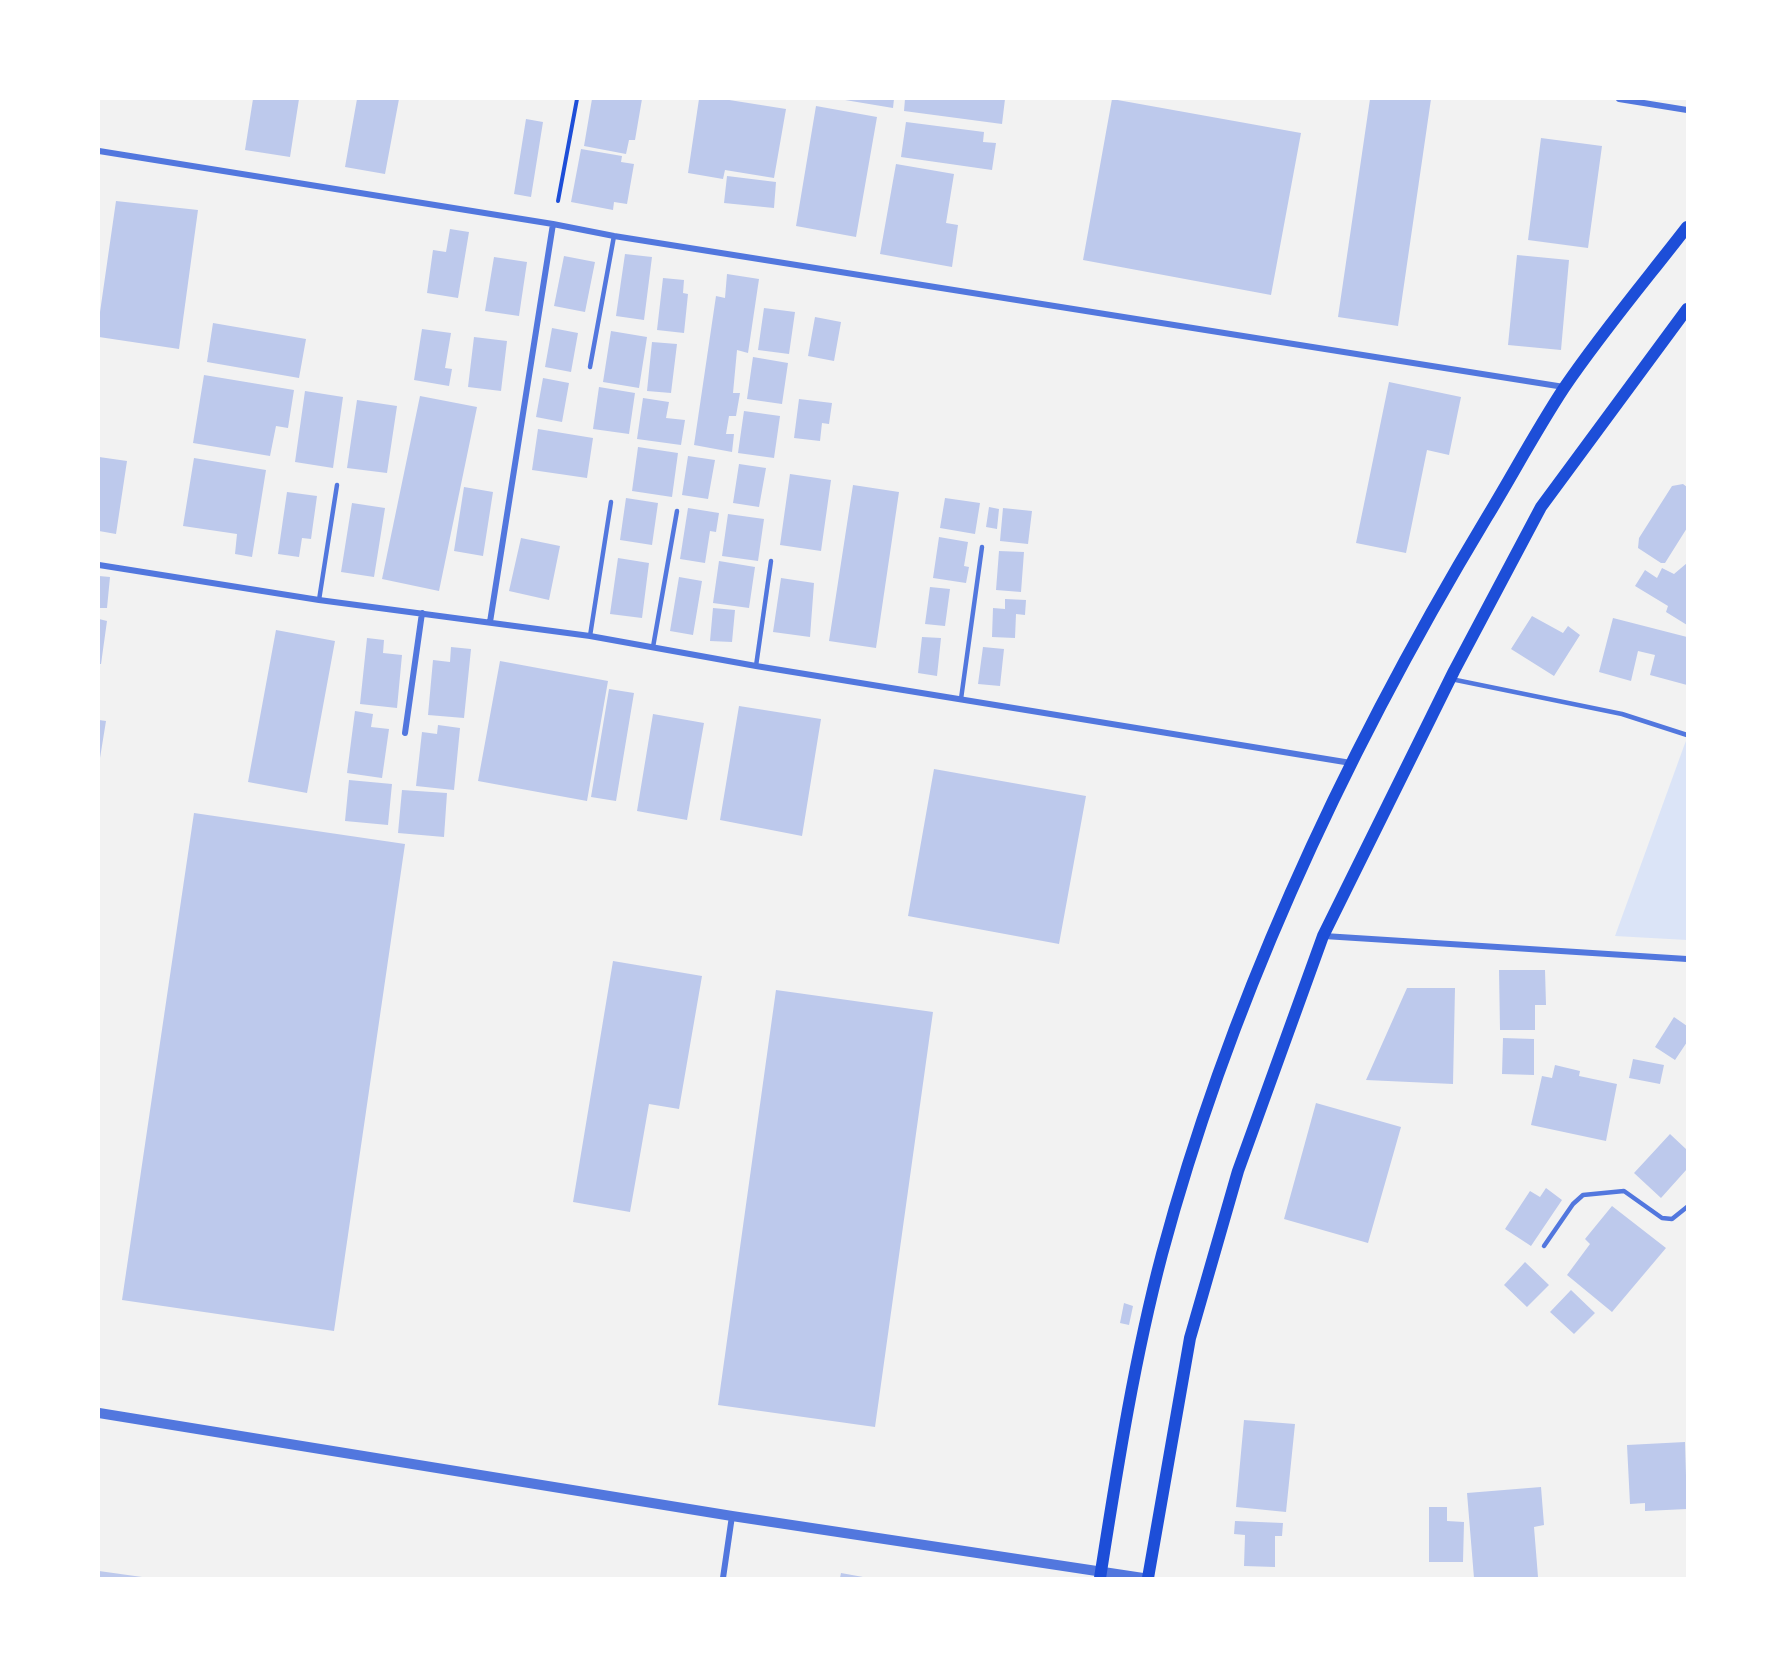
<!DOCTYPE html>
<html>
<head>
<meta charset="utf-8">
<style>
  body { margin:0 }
  #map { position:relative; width:1786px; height:1677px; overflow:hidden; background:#f2f2f2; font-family:Montserrat,sans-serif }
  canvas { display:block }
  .frame { position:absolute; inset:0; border:100px solid #fff; pointer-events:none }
</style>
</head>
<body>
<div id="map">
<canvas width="1786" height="1677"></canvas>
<div class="frame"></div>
</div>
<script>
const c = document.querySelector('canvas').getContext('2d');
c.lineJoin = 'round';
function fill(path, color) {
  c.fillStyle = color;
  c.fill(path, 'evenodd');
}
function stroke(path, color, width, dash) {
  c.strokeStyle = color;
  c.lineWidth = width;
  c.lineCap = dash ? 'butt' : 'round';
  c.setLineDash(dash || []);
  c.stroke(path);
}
const green = new Path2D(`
  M 1686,741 L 1687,940 L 1615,936 L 1684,746 Z`);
const building = new Path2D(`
  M 253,99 L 299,99 L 290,157 L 245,150 Z
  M 357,99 L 399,99 L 385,174 L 345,167 Z
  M 592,99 L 642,99 L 635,140 L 629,140 L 626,154 L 584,146 Z
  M 699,99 L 723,99 L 786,109 L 774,178 L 725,170 L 723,179 L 688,173 Z
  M 839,99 L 894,99 L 893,108 Z
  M 905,99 L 1005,99 L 1002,124 L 904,111 Z
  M 1112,99 L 1301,133 L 1271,295 L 1083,260 Z
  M 1370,99 L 1431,99 L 1398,326 L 1338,317 Z
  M 816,106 L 877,117 L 856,237 L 796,226 Z
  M 526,119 L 543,122 L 531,197 L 514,194 Z
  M 906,122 L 984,132 L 983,142 L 996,143 L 992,170 L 901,157 Z
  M 1541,138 L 1602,146 L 1588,248 L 1528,240 Z
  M 581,149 L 622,156 L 621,162 L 634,164 L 627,204 L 614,202 L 613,210 L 571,202 Z
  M 896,164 L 954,174 L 946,223 L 958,225 L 952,267 L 880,254 Z
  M 727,176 L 776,182 L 774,208 L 724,203 Z
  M 116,201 L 198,210 L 179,349 L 99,337 L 99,319 Z
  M 450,229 L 469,232 L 458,298 L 427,293 L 433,250 L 446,252 Z
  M 625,254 L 652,257 L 644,320 L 616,316 Z
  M 1517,255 L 1569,260 L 1561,350 L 1508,345 Z
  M 564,256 L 595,262 L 585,312 L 554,306 Z
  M 494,257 L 527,262 L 519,316 L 485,311 Z
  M 727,274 L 759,279 L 748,353 L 737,350 L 733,393 L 740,393 L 736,416 L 729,416 L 726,434 L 734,434 L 732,452 L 694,445 L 716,296 L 725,298 Z
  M 663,278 L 684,280 L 683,293 L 688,294 L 684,333 L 657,330 Z
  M 764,308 L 795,312 L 789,354 L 758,350 Z
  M 815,317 L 841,322 L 834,361 L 808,356 Z
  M 213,323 L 306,339 L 299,378 L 207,362 Z
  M 552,328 L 578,333 L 571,372 L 545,367 Z
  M 422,329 L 451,333 L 445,368 L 452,369 L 449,386 L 414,380 Z
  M 611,331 L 647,337 L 639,388 L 603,382 Z
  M 474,337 L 507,341 L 501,391 L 468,387 Z
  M 652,342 L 677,344 L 671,393 L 647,391 Z
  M 753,357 L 788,363 L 782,404 L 747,399 Z
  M 204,375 L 294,390 L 288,428 L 276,426 L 270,456 L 193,443 Z
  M 543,378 L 569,383 L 562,422 L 536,417 Z
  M 1389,382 L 1461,397 L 1449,455 L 1427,450 L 1406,553 L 1356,543 Z
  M 599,387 L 635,393 L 629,434 L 593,429 Z
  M 305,391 L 343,397 L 333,468 L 295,462 Z
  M 420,396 L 477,407 L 439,591 L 382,579 Z
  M 643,398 L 669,402 L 666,418 L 685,420 L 681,445 L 637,439 Z
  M 799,399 L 832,403 L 829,424 L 822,423 L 820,441 L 794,438 Z
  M 357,400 L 397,406 L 387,473 L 347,468 Z
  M 744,411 L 780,416 L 774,458 L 738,453 Z
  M 538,429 L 593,438 L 587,478 L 532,470 Z
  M 638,447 L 678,453 L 672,497 L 632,491 Z
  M 688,456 L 715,460 L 708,499 L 682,495 Z
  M 99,457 L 127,461 L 116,534 L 99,531 Z
  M 194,458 L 266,470 L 252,557 L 235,554 L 237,534 L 183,526 Z
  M 739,464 L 766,468 L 759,507 L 733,503 Z
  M 790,474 L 831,480 L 821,551 L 780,545 Z
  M 1683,484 L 1687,487 L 1687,528 L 1665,563 L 1661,563 L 1638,548 L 1639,538 L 1672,486 Z
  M 853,485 L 899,492 L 876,648 L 829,641 Z
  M 464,487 L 493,492 L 483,556 L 454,551 Z
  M 287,492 L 317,496 L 311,539 L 302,538 L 299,557 L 278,554 Z
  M 626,498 L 658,503 L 652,545 L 620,540 Z
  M 945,498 L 980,503 L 975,534 L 940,528 Z
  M 352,503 L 385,508 L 374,577 L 341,572 Z
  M 989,507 L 999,509 L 997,529 L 986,527 Z
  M 688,508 L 719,513 L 716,532 L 710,531 L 705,563 L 680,559 Z
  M 1003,508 L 1032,511 L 1028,544 L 1000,541 Z
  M 728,514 L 764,519 L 758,561 L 722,556 Z
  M 939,537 L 968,542 L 964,566 L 969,567 L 966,583 L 933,578 Z
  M 521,538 L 560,546 L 549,600 L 509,591 Z
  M 999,551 L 1024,552 L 1021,592 L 996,590 Z
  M 618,558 L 649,563 L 642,618 L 610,614 Z
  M 719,561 L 755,567 L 749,608 L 713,603 Z
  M 1687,563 L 1687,625 L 1666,612 L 1668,606 L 1635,586 L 1645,570 L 1657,578 L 1662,568 L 1674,574 Z
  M 99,576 L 110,577 L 107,608 L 99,608 Z
  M 679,577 L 702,581 L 693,635 L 670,631 Z
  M 781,578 L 814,583 L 810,637 L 773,632 Z
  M 930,587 L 950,589 L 945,626 L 925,624 Z
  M 1005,599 L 1026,600 L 1025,615 L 1016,614 L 1015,638 L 992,637 L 993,608 L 1005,609 Z
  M 713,608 L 735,610 L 732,642 L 710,641 Z
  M 1532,616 L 1563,633 L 1568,626 L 1580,635 L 1554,676 L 1511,649 Z
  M 1613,618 L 1687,637 L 1687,685 L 1650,675 L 1655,655 L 1638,651 L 1631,681 L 1599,672 Z
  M 99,619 L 107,621 L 101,664 L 99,664 Z
  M 276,630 L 335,641 L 307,793 L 248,782 Z
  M 922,637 L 941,638 L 937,676 L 918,673 Z
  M 367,638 L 384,640 L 383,653 L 402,655 L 397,708 L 360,704 Z
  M 451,647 L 471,649 L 464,718 L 428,715 L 433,660 L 450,662 Z
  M 983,647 L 1004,649 L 1000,686 L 978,684 Z
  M 500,661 L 608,681 L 587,801 L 478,781 Z
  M 609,689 L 634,693 L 616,801 L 591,797 Z
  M 739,706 L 821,719 L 802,836 L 720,820 Z
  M 355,711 L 373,714 L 371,727 L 389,729 L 382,778 L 347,773 Z
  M 653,714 L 704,723 L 687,820 L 637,811 Z
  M 99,720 L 106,721 L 100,758 L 99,758 Z
  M 438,725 L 460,728 L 454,790 L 416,786 L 422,732 L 437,734 Z
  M 934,769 L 1086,796 L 1059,944 L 908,916 Z
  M 349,780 L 392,784 L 388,825 L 345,821 Z
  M 402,790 L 447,793 L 444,837 L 398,833 Z
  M 194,813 L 405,844 L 334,1331 L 122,1300 Z
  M 613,961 L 702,976 L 679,1109 L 649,1104 L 630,1212 L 573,1202 Z
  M 1499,970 L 1545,970 L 1546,1005 L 1535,1005 L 1535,1030 L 1500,1030 Z
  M 1407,988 L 1455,988 L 1453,1084 L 1366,1080 Z
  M 776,990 L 933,1012 L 875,1427 L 718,1405 Z
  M 1674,1017 L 1687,1026 L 1687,1042 L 1675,1060 L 1655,1047 Z
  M 1503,1038 L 1534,1039 L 1534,1075 L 1502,1074 Z
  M 1633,1059 L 1664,1065 L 1660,1084 L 1629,1078 Z
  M 1555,1065 L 1580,1071 L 1579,1076 L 1617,1084 L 1606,1141 L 1531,1125 L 1542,1076 L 1552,1078 Z
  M 1316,1103 L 1401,1127 L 1368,1243 L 1284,1219 Z
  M 1670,1134 L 1687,1150 L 1687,1169 L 1661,1198 L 1634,1173 Z
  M 1546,1188 L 1562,1200 L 1531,1246 L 1505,1229 L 1530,1191 L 1540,1197 Z
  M 1612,1206 L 1666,1248 L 1612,1312 L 1567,1275 L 1590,1244 L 1585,1239 Z
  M 1525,1262 L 1549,1285 L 1527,1307 L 1504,1285 Z
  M 1571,1290 L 1595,1313 L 1574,1334 L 1550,1312 Z
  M 1124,1303 L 1133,1306 L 1129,1325 L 1120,1323 Z
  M 1244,1420 L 1295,1424 L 1286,1512 L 1236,1507 Z
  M 1685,1442 L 1687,1509 L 1645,1511 L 1645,1503 L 1630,1504 L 1627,1445 Z
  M 1541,1487 L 1544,1525 L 1534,1527 L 1538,1577 L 1474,1578 L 1467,1493 Z
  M 1429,1507 L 1447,1507 L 1447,1521 L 1464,1522 L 1463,1562 L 1429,1562 Z
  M 1235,1521 L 1283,1523 L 1282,1536 L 1275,1536 L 1275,1567 L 1244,1566 L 1245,1535 L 1234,1534 Z
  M 99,1571 L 142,1577 L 142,1578 L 99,1578 Z
  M 841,1573 L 863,1577 L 862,1578 L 840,1578 Z`);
const path = new Path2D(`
  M 558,201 L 577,99`);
const service = new Path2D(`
  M 590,367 L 614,236
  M 319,600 L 337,485
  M 590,636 L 611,502
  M 653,647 L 677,511
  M 756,666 L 771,561
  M 1451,679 L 1622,714 L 1687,735
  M 961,699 L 982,547
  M 1544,1246 L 1573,1204 L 1583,1195 L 1624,1191 L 1662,1218 L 1672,1219 L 1687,1207`);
const minor = new Path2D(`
  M 1619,99 L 1687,110
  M 99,151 L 553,224 L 614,236 L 1564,387
  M 99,565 L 319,600 L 590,636 L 756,666 L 1351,763
  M 490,622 L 553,224
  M 405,733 L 422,613
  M 1324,936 L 1687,959
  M 723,1578 L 732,1516`);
const tertiary = new Path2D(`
  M 99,1413 L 732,1516 L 1143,1578`);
const secondary = new Path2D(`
  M 1100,1578 C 1117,1470 1134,1360 1162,1254 C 1232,993 1348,748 1487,517 C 1513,474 1537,429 1564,388 C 1602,332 1646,280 1687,227
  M 1148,1578 L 1190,1338 L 1238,1171 L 1323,936 L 1454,671 L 1541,507 L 1687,309`);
fill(green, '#dbe4f7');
fill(building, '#bdc9ec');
stroke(path, '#1d4ed8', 4);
stroke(service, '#5277de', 4.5);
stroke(minor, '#5277de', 6);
stroke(tertiary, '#5277de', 10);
stroke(secondary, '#1d4ed8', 12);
</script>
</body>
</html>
